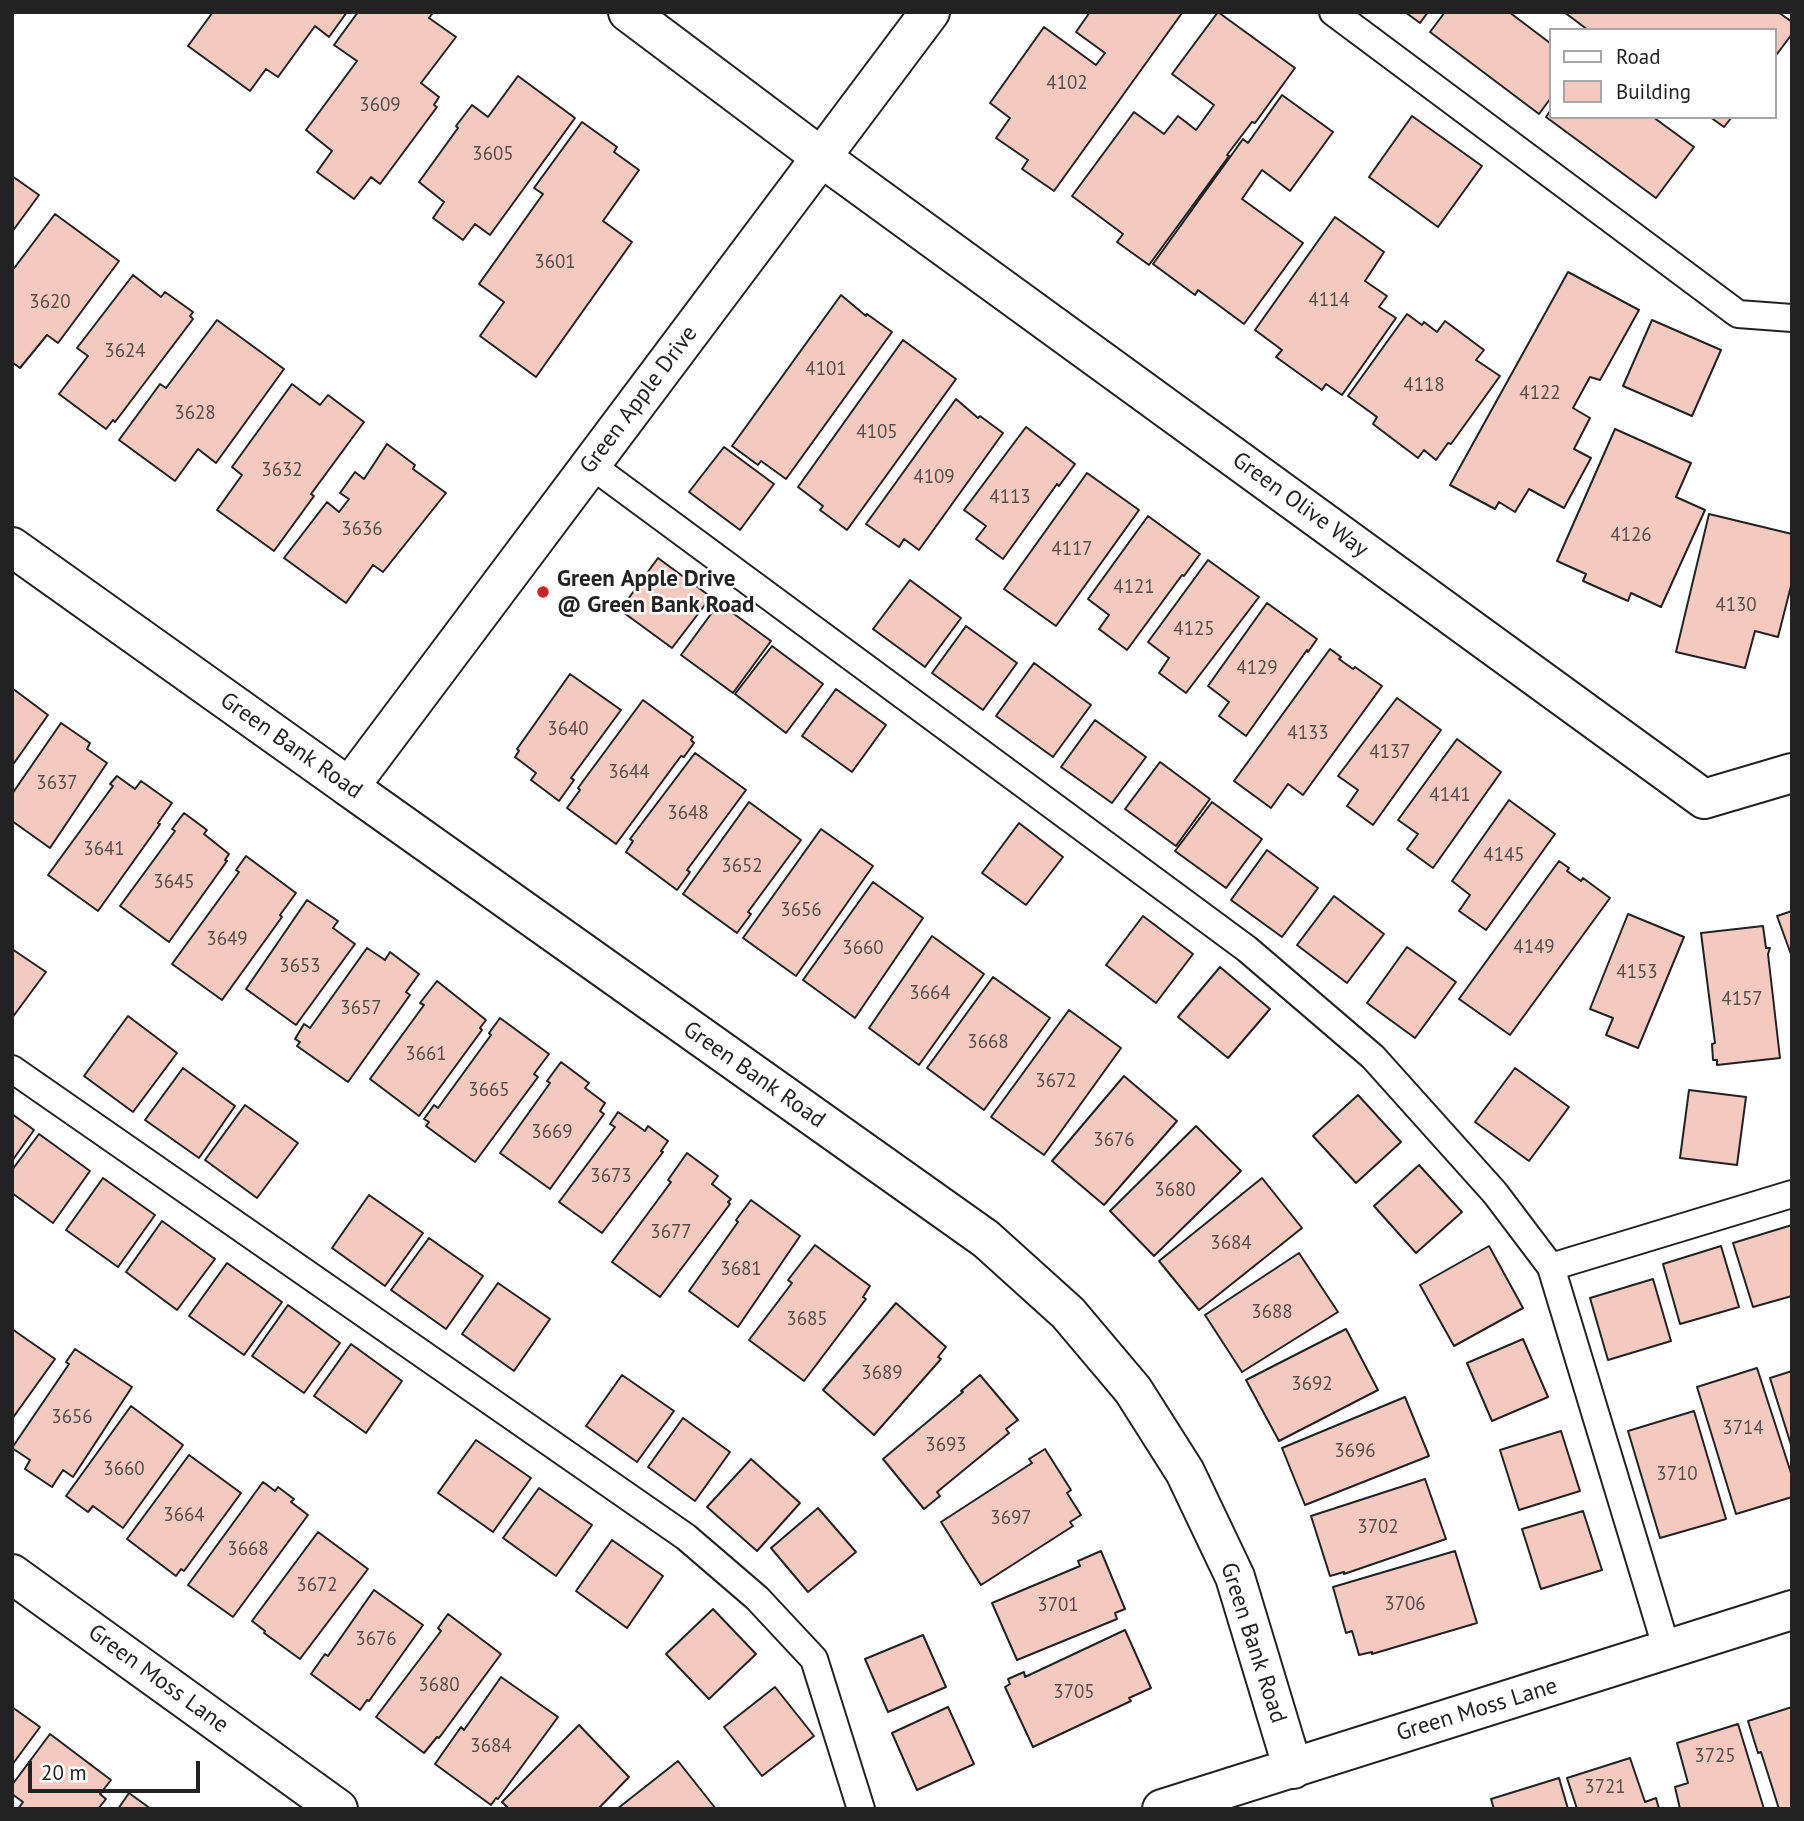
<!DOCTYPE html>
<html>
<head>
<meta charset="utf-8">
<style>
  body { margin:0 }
  #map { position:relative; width:1804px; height:1821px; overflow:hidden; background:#fff; font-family:"PT Sans",sans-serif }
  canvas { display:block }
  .frame { position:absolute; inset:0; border:14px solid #222; pointer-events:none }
  .legend { position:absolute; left:1549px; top:28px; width:228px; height:91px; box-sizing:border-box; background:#fff; border:2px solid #a7a7a7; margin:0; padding:9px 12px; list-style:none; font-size:21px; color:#222 }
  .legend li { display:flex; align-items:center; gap:14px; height:35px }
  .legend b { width:35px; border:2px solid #a7a7a7 }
  .scale { position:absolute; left:28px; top:1761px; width:172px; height:32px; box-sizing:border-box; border:4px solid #222; border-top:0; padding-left:9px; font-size:21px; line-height:24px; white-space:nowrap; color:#222; -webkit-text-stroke:5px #fff; paint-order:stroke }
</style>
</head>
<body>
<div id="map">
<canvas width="1804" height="1821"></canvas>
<div class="frame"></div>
<ul class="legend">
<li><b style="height:9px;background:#fff"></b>Road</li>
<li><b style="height:19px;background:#f3c9c0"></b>Building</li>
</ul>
<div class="scale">20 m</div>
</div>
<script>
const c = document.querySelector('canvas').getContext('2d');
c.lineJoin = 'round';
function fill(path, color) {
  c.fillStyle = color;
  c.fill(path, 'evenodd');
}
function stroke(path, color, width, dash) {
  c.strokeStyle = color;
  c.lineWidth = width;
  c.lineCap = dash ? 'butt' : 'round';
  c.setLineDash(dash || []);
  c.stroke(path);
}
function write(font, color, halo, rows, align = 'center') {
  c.font = font + ' "PT Sans",sans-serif';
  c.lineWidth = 5;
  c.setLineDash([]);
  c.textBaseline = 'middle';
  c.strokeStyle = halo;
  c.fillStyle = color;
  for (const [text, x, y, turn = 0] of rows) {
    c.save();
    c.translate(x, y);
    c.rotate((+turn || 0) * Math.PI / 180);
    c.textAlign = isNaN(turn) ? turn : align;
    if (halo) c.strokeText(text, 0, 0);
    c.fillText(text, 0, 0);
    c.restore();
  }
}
const building = new Path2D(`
  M 213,12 L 347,12 L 329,37 L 315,26 L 278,77 L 266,69 L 250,91 L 188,46 Z
  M 358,12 L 430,12 L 432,14 L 429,18 L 456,37 L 421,83 L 439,97 L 434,105 L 437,107 L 380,184 L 371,177 L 354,199 L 317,172 L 332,151 L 306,130 L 357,61 L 334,45 Z
  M 1090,12 L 1182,13 L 1054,191 L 1022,169 L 1028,160 L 996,138 L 1010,118 L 990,103 L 1044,27 L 1096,65 L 1105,53 L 1076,32 Z
  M 1218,12 L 1295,68 L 1255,123 L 1252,122 L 1227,155 L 1229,156 L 1149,265 L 1117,242 L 1123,234 L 1072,196 L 1134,112 L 1164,134 L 1178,116 L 1196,130 L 1214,105 L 1172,74 Z
  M 1405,12 L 1428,12 L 1420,23 Z
  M 1445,12 L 1509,12 L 1550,43 L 1550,99 L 1539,114 L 1430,32 Z
  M 1564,12 L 1778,12 L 1792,22 L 1792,34 L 1774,58 L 1774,30 L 1588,30 Z
  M 518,76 L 575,118 L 490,235 L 475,224 L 463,240 L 433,218 L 444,202 L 419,182 L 458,128 L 456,126 L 472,105 L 488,117 Z
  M 1282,95 L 1333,132 L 1290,191 L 1262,170 L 1242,199 L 1303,243 L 1244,324 L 1198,290 L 1195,295 L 1153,264 L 1243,139 L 1248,143 Z
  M 1550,111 L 1550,117 L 1653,117 L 1694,147 L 1656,198 L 1546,117 Z
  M 1412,116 L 1482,166 L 1438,227 L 1369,177 Z
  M 1710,117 L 1732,117 L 1724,127 Z
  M 582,122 L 617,147 L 614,152 L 639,170 L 603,221 L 632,242 L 536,377 L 480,336 L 504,302 L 479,284 L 543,194 L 534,188 Z
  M 12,176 L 39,195 L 12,232 Z
  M 55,214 L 119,261 L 58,343 L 47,335 L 20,368 L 12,362 L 12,271 Z
  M 1335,217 L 1384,252 L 1365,281 L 1387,296 L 1379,307 L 1396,318 L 1342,395 L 1326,384 L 1322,390 L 1276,357 L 1282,350 L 1255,330 Z
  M 1568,272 L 1639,310 L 1600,380 L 1590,377 L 1573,408 L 1590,418 L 1574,449 L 1591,458 L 1564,508 L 1529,489 L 1515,512 L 1499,502 L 1495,509 L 1450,485 Z
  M 133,275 L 161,297 L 165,292 L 193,312 L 190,316 L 193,319 L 115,422 L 113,420 L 106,429 L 59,394 L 88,356 L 77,348 Z
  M 841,295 L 866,316 L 867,314 L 892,332 L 786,479 L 761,461 L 758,465 L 732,446 Z
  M 1407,314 L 1422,325 L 1424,322 L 1437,332 L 1445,321 L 1484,350 L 1476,360 L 1500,376 L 1451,444 L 1448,443 L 1436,460 L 1424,450 L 1418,458 L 1373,424 L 1377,417 L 1348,396 Z
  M 217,320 L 284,369 L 216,463 L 198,449 L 175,481 L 119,440 L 160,384 L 166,388 Z
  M 1652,320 L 1721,350 L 1692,416 L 1623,386 Z
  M 903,340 L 956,379 L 847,530 L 820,510 L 823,506 L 798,487 Z
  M 292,384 L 320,405 L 328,395 L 364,422 L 311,494 L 314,496 L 274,551 L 217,510 L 242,475 L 232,467 Z
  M 956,399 L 978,418 L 980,416 L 1003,433 L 919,550 L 904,539 L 899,547 L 866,524 Z
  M 1026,427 L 1075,464 L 1059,486 L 1057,484 L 1003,559 L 976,539 L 986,526 L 964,510 Z
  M 1615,429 L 1691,463 L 1676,497 L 1705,510 L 1661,607 L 1631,593 L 1628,601 L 1583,581 L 1586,574 L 1557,561 Z
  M 387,444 L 415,465 L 413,469 L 446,493 L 383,572 L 373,565 L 346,603 L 284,558 L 327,502 L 339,512 L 349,499 L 340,493 L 355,472 L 364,479 Z
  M 724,447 L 774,484 L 740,530 L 689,492 Z
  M 1087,473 L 1139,510 L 1056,626 L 1004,589 Z
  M 1709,514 L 1792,534 L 1792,582 L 1778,637 L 1755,631 L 1745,668 L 1676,652 Z
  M 1148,516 L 1200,554 L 1184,576 L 1182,575 L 1127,650 L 1099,629 L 1109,615 L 1088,599 Z
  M 658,558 L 711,597 L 672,648 L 620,610 Z
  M 1208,560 L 1259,597 L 1186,693 L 1159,673 L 1169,658 L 1148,642 Z
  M 910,580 L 961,618 L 925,667 L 873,629 Z
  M 719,603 L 771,641 L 733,693 L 681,655 Z
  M 1267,603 L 1317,639 L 1308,652 L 1307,650 L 1246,736 L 1219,716 L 1229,702 L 1208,686 Z
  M 966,626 L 1017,663 L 983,710 L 932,673 Z
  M 772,646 L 823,684 L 786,733 L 735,694 Z
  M 1330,649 L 1341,657 L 1339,659 L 1353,669 L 1355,667 L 1382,686 L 1303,795 L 1288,784 L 1271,808 L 1234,781 Z
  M 1034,663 L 1091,705 L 1053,757 L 996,716 Z
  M 570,674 L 621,710 L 571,778 L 574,780 L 559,801 L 531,780 L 536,773 L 515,757 L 519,751 L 517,749 Z
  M 12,688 L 48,715 L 12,766 Z
  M 836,689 L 886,725 L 852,772 L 802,736 Z
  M 1397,698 L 1441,730 L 1373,825 L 1347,806 L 1358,790 L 1338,776 Z
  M 643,700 L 693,737 L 691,740 L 694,743 L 684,757 L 681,756 L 616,844 L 567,808 L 580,790 L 578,788 Z
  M 1095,720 L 1146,757 L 1112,803 L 1061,767 Z
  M 61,723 L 90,743 L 87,749 L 107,763 L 50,848 L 12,821 L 12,794 Z
  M 1457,739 L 1501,772 L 1433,868 L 1407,849 L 1418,834 L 1398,820 Z
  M 695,753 L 746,790 L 687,870 L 690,872 L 677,890 L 626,852 L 633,841 L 630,839 Z
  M 1160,762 L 1210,799 L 1176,846 L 1125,809 Z
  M 117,776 L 135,789 L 141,781 L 172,803 L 158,823 L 160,824 L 98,911 L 48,875 L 113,786 L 110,784 Z
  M 1509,800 L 1555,834 L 1486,930 L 1459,911 L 1470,895 L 1452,881 Z
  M 749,802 L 801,840 L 748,912 L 751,914 L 737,933 L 683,894 Z
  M 1212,802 L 1262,839 L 1226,888 L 1175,851 Z
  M 184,813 L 207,830 L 204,834 L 229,854 L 225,860 L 227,861 L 169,942 L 120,906 L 175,831 L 172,829 Z
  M 1019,823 L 1063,857 L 1026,905 L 982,873 Z
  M 821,829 L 873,866 L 796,976 L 743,938 Z
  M 1267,850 L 1318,888 L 1282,937 L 1231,900 Z
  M 246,856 L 296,893 L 280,915 L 282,917 L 222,1000 L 172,964 L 239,872 L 236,870 Z
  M 1559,861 L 1569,868 L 1567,871 L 1581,881 L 1583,878 L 1610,898 L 1510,1035 L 1459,999 Z
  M 873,882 L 923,918 L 855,1018 L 803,980 Z
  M 1334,896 L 1384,934 L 1347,983 L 1297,945 Z
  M 307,900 L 338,921 L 333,928 L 355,944 L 296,1025 L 246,989 Z
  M 1792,911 L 1792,957 L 1777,916 Z
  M 1628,914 L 1684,937 L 1638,1048 L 1606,1035 L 1613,1018 L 1590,1009 Z
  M 1143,916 L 1193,954 L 1156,1003 L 1106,965 Z
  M 1763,926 L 1766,948 L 1770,948 L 1768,954 L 1780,1058 L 1717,1065 L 1717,1060 L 1713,1060 L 1712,1044 L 1715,1043 L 1701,933 Z
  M 932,936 L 984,974 L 919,1065 L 869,1028 Z
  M 1407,947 L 1456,982 L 1415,1038 L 1367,1003 Z
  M 367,948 L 385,960 L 390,952 L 419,974 L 406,992 L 410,995 L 348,1082 L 297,1046 L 300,1042 L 295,1039 L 304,1024 L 310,1028 Z
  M 12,949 L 46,972 L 12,1018 Z
  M 1220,967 L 1270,1009 L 1228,1058 L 1178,1017 Z
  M 993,977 L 1050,1018 L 984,1110 L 927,1068 Z
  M 437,981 L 486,1020 L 480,1028 L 482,1030 L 419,1116 L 370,1079 L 424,1005 L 420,1003 Z
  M 1069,1010 L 1121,1048 L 1044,1155 L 991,1117 Z
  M 128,1016 L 177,1053 L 133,1112 L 84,1076 Z
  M 500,1018 L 549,1054 L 534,1074 L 538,1077 L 475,1162 L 426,1126 L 429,1122 L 424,1119 L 434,1105 L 438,1108 L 491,1035 L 489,1033 Z
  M 561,1062 L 589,1083 L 585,1088 L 605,1103 L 600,1111 L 604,1114 L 550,1189 L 500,1153 L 550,1083 L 547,1081 Z
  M 183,1068 L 235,1106 L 199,1158 L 145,1120 Z
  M 1515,1068 L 1569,1107 L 1529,1161 L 1475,1122 Z
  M 1124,1076 L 1177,1121 L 1104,1205 L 1052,1161 Z
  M 1689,1090 L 1746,1097 L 1737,1165 L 1680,1158 Z
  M 1358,1095 L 1401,1142 L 1356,1183 L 1313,1136 Z
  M 245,1105 L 298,1143 L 257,1198 L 205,1160 Z
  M 618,1112 L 645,1131 L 648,1126 L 668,1141 L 661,1151 L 663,1152 L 602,1233 L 559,1202 L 615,1127 L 610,1124 Z
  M 12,1114 L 34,1130 L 12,1161 Z
  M 1196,1126 L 1241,1171 L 1154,1256 L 1110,1211 Z
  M 39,1134 L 90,1171 L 53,1223 L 12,1193 L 12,1170 Z
  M 687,1153 L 718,1176 L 712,1184 L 731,1199 L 728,1202 L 730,1204 L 660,1297 L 612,1262 L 671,1182 L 668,1180 Z
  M 1419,1165 L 1462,1212 L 1416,1253 L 1374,1206 Z
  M 103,1178 L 155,1215 L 118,1267 L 66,1230 Z
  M 1262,1178 L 1302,1228 L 1199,1310 L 1159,1261 Z
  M 369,1195 L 423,1233 L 385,1286 L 332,1248 Z
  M 751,1200 L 800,1236 L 738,1327 L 689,1291 L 738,1222 L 736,1220 Z
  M 162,1221 L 215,1259 L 177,1310 L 126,1272 Z
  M 1792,1225 L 1792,1296 L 1753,1307 L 1733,1243 Z
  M 429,1238 L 483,1276 L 446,1329 L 391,1290 Z
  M 815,1245 L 870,1286 L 863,1297 L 866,1299 L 804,1381 L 749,1340 L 792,1283 L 788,1280 Z
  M 1489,1246 L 1523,1308 L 1454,1346 L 1420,1285 Z
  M 1721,1246 L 1739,1307 L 1680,1324 L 1663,1264 Z
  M 1299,1253 L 1338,1312 L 1242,1372 L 1205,1315 Z
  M 227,1263 L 282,1302 L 244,1355 L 189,1316 Z
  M 1653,1279 L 1671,1341 L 1608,1360 L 1590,1298 Z
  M 498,1283 L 550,1319 L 514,1371 L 462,1334 Z
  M 896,1303 L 946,1347 L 938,1357 L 941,1359 L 874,1435 L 823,1390 Z
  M 288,1305 L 340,1343 L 304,1393 L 252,1356 Z
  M 12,1329 L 55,1359 L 12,1419 Z
  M 1346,1329 L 1378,1390 L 1279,1441 L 1246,1380 Z
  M 1523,1339 L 1548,1397 L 1492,1421 L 1467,1363 Z
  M 351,1344 L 402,1381 L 366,1433 L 314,1396 Z
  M 75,1349 L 132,1387 L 73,1477 L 63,1470 L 52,1487 L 25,1469 L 30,1460 L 12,1448 L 69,1364 L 66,1362 Z
  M 1757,1368 L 1792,1476 L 1792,1497 L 1736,1514 L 1697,1387 Z
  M 1792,1371 L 1792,1448 L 1770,1378 Z
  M 622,1375 L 674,1411 L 637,1462 L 586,1426 Z
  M 980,1375 L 1018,1420 L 1006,1429 L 1009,1433 L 937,1492 L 940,1496 L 924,1509 L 883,1459 L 963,1392 L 961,1391 Z
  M 1405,1397 L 1429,1456 L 1305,1505 L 1282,1448 Z
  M 131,1406 L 183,1445 L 123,1528 L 93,1506 L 88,1512 L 66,1496 Z
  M 1694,1411 L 1726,1519 L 1660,1538 L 1628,1431 Z
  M 683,1418 L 730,1452 L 695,1501 L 648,1467 Z
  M 1561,1431 L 1580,1491 L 1519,1510 L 1500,1450 Z
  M 476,1440 L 531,1478 L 493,1532 L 438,1493 Z
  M 1045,1449 L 1071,1490 L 1067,1493 L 1081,1515 L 1070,1522 L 1073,1526 L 981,1585 L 941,1522 L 1032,1463 L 1029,1459 Z
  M 189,1455 L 241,1493 L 184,1571 L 181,1569 L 176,1576 L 127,1539 Z
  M 751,1459 L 800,1503 L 757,1551 L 707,1507 Z
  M 1425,1479 L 1446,1539 L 1344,1574 L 1344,1572 L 1330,1576 L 1311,1516 Z
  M 263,1482 L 275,1491 L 278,1487 L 294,1499 L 291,1502 L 308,1515 L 233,1617 L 188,1585 Z
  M 539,1488 L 592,1525 L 556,1576 L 503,1538 Z
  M 818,1508 L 856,1552 L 808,1592 L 771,1548 Z
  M 1583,1511 L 1602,1570 L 1541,1589 L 1522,1529 Z
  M 318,1532 L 368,1569 L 300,1659 L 264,1633 L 265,1631 L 252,1621 Z
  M 612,1540 L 663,1576 L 627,1628 L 576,1591 Z
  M 1101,1551 L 1125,1609 L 1115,1613 L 1117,1619 L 1017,1660 L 992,1603 L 1080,1566 L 1078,1561 Z
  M 1455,1551 L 1477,1623 L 1372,1654 L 1372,1652 L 1359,1655 L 1352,1631 L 1346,1633 L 1333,1587 Z
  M 374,1590 L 423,1625 L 369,1701 L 367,1700 L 360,1710 L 311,1674 L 325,1654 L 328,1656 Z
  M 713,1609 L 756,1654 L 709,1699 L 666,1654 Z
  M 448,1614 L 501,1654 L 439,1738 L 437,1737 L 424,1753 L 376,1717 L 441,1631 L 438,1628 Z
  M 1125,1630 L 1151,1688 L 1129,1698 L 1131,1701 L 1033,1747 L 1005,1687 L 1010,1684 L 1008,1679 L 1024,1672 L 1025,1677 Z
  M 923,1635 L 946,1687 L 888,1712 L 865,1659 Z
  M 501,1677 L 558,1717 L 498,1799 L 496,1798 L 491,1805 L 435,1764 L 461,1727 L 464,1730 Z
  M 775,1687 L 814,1736 L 762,1776 L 724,1727 Z
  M 12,1707 L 40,1727 L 12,1765 Z
  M 948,1707 L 974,1764 L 917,1790 L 892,1733 Z
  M 1792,1707 L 1792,1809 L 1779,1809 L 1761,1752 L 1758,1753 L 1748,1721 Z
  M 1738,1724 L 1764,1809 L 1680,1809 L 1675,1787 L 1688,1783 L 1677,1743 Z
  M 579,1725 L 629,1777 L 598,1809 L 509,1809 L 502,1802 Z
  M 50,1734 L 111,1780 L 100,1794 L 106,1799 L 98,1809 L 18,1809 L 23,1802 L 12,1794 L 12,1785 Z
  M 1630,1758 L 1645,1802 L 1656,1798 L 1659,1809 L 1577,1809 L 1567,1778 Z
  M 678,1761 L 716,1809 L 617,1809 Z
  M 1559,1778 L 1568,1809 L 1494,1809 L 1491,1799 Z
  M 129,1793 L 151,1809 L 118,1809 Z`);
const lane = new Path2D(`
  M 1333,12 L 1738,314 L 1792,318
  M 591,465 L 1247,949 L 1373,1057 L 1495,1193 L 1551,1267 L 1667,1650
  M 12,1069 L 686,1537 L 757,1598 L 814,1659 L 861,1809
  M 1551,1267 L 1792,1194`);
const street = new Path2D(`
  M 628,12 L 821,157 L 1704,799 L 1792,773
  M 349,787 L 986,1239 L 1068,1313 L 1133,1390 L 1185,1472 L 1235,1577 L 1293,1769
  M 12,1574 L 338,1809
  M 1162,1809 L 1792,1610`);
const secondary = new Path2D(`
  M 12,547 L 349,787 L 930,12`);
const markers = [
  [543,592,7,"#c62828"]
];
const numberNames = [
  ["4102",1067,84],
  ["3609",380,106],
  ["3605",493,155],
  ["3601",555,263],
  ["4114",1329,301],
  ["3620",50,303],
  ["3624",125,352],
  ["4101",826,370],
  ["4118",1424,386],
  ["4122",1540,394],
  ["3628",195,414],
  ["4105",877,433],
  ["3632",282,471],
  ["4109",934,478],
  ["4113",1010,498],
  ["3636",362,530],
  ["4126",1631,536],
  ["4117",1072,550],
  ["4121",1134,588],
  ["4130",1736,606],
  ["4125",1194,630],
  ["4129",1257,669],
  ["3640",568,730],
  ["4133",1308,734],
  ["4137",1390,753],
  ["3644",629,773],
  ["3637",57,784],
  ["4141",1450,796],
  ["3648",688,814],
  ["3641",104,850],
  ["4145",1504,856],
  ["3652",742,867],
  ["3645",174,883],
  ["3656",801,911],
  ["3649",227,940],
  ["4149",1534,948],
  ["3660",863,949],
  ["3653",300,967],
  ["4153",1637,973],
  ["3664",930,994],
  ["4157",1742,1000],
  ["3657",361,1009],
  ["3668",988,1043],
  ["3661",426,1055],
  ["3672",1056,1082],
  ["3665",489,1091],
  ["3669",552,1133],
  ["3676",1114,1141],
  ["3673",611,1177],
  ["3680",1175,1191],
  ["3677",671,1233],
  ["3684",1231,1244],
  ["3681",741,1270],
  ["3688",1272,1313],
  ["3685",807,1320],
  ["3689",882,1374],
  ["3692",1312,1385],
  ["3656",72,1418],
  ["3714",1743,1429],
  ["3693",946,1446],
  ["3696",1355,1452],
  ["3660",124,1470],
  ["3710",1677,1475],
  ["3664",184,1516],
  ["3697",1011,1519],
  ["3702",1378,1528],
  ["3668",248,1550],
  ["3672",317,1586],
  ["3706",1405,1605],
  ["3701",1058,1606],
  ["3676",376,1640],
  ["3680",439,1686],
  ["3705",1074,1693],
  ["3684",491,1747],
  ["3725",1715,1757],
  ["3721",1605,1788]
];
const streetNames = [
  ["Green Apple Drive",639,400,-53],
  ["Green Olive Way",1300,505,36],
  ["Green Bank Road",291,746,35],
  ["Green Bank Road",754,1075,35],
  ["Green Bank Road",1253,1643,72],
  ["Green Moss Lane",158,1679,36],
  ["Green Moss Lane",1477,1710,-17]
];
const poiNames = [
  ["Green Apple Drive",557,579],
  ["@ Green Bank Road",557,605]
];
fill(building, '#f3c9c0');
stroke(building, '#222', 2);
stroke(lane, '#222', 30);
stroke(street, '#222', 42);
stroke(secondary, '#222', 42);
stroke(lane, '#fff', 26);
stroke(street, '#fff', 38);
stroke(secondary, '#fff', 38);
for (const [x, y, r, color] of markers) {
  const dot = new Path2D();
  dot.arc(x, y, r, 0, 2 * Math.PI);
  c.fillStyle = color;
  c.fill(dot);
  stroke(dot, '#fff', 2.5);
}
write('19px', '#564c4a', null, numberNames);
write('23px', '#222', '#fff', streetNames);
write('bold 23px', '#222', '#fff', poiNames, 'left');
</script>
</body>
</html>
